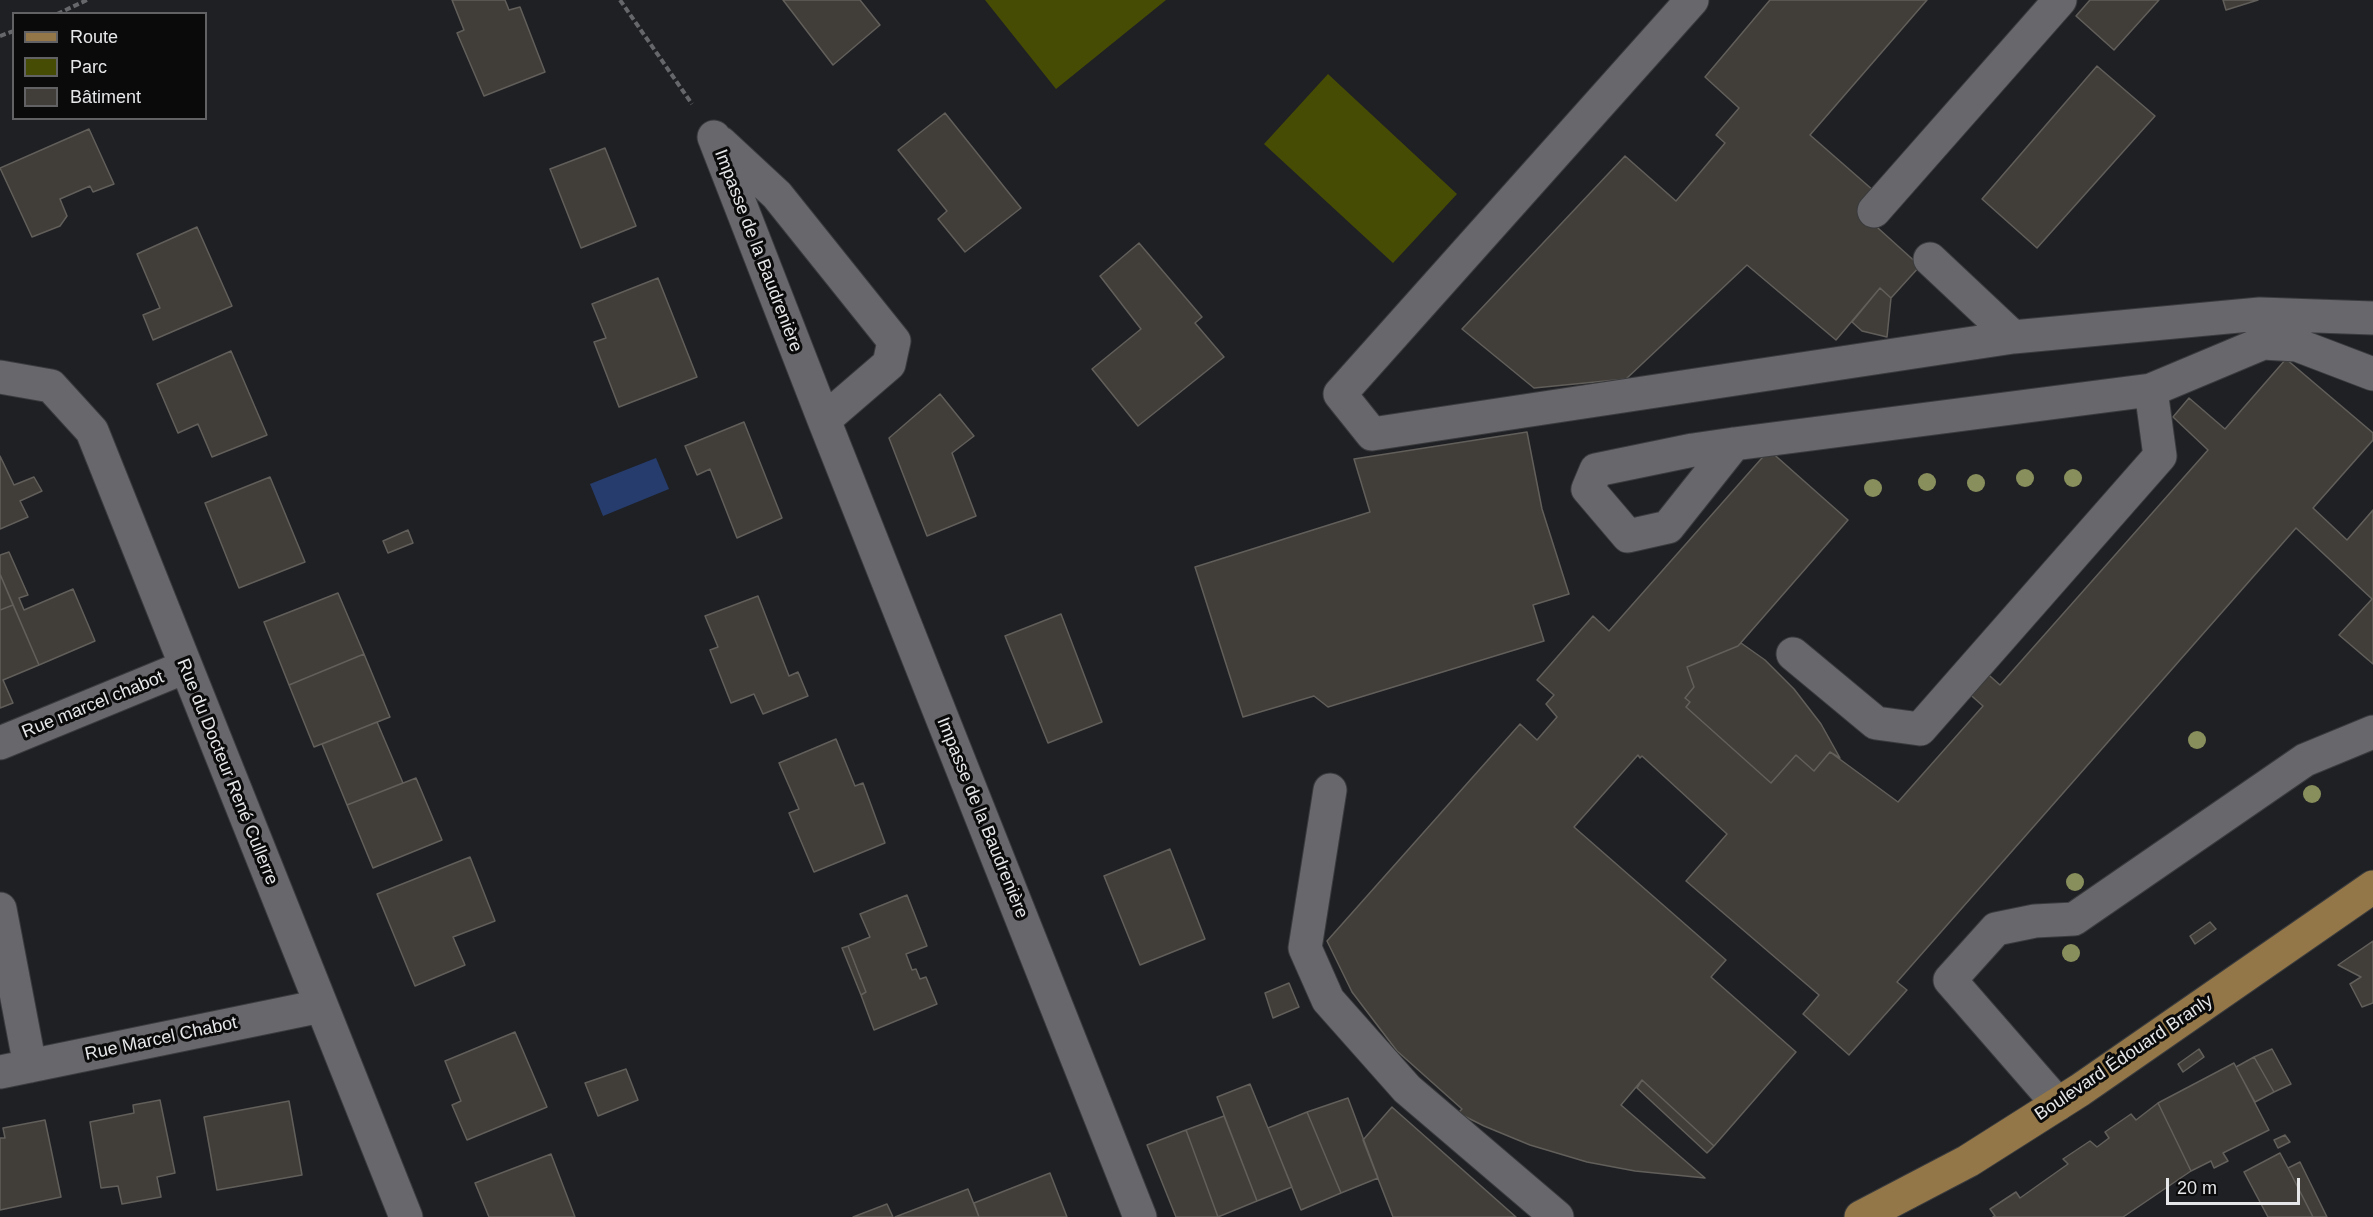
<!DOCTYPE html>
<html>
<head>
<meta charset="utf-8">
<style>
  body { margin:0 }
  #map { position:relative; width:2373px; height:1217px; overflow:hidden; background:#1f2024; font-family:Arial,sans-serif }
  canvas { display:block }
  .legend { position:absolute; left:12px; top:12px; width:195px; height:108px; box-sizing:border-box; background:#0a0a0b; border:2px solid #626264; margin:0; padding:8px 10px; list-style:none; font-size:18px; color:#e6e7e9 }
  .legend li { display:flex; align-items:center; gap:12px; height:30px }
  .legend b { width:30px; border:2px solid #626264 }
  .scale { position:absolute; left:2166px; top:1178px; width:134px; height:27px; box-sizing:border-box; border:3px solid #e6e7e9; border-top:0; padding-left:8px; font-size:18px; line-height:21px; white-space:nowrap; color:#e6e7e9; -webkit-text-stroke:4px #0a0a0b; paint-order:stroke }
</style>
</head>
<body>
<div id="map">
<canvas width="2373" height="1217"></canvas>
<ul class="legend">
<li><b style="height:8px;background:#947748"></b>Route</li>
<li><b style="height:16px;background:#474c05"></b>Parc</li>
<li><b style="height:16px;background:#413e3a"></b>Bâtiment</li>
</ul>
<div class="scale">20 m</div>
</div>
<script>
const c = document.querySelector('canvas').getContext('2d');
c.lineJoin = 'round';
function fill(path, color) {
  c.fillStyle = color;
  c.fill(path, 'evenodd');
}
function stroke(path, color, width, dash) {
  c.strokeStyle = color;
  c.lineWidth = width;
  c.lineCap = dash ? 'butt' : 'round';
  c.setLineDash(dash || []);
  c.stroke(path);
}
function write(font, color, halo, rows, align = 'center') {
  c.font = font + ' Arial,sans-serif';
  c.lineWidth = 6;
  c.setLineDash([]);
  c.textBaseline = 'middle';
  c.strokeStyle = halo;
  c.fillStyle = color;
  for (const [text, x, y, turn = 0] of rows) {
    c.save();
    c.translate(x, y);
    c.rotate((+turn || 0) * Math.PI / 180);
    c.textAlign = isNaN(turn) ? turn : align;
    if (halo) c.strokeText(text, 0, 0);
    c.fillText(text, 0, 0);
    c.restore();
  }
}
const green = new Path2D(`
  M 985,0 L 1166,0 L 1056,89 Z
  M 1328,74 L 1457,194 L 1393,263 L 1264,144 Z`);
const water = new Path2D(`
  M 656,458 L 669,489 L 603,516 L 590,484 Z`);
const building = new Path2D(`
  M 452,0 L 505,0 L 509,10 L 520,7 L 545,72 L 484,96 L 457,33 L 464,30 Z
  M 783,0 L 860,0 L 880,25 L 833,65 Z
  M 1770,0 L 1927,0 L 1810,135 L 1874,191 L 1858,210 L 1920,266 L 1891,298 L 1880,288 L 1836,340 L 1747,265 L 1626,379 L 1534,388 L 1462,329 L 1625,156 L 1676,201 L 1725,143 L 1716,135 L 1739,108 L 1705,77 Z
  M 2090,0 L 2159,0 L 2114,50 L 2076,16 Z
  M 2223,0 L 2258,0 L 2226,10 Z
  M 2097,66 L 2155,116 L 2037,248 L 1982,199 Z
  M 945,113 L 1021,208 L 965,252 L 938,219 L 947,211 L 898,150 Z
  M 89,129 L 114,184 L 93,192 L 90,186 L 60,199 L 67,216 L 60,226 L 32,237 L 0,168 Z
  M 605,148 L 636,226 L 581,248 L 550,169 Z
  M 197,227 L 232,306 L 153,340 L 143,315 L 160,308 L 137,254 Z
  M 1139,243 L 1202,317 L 1195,323 L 1224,357 L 1138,426 L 1092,369 L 1141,329 L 1100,276 Z
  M 658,278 L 697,377 L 619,407 L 594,342 L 606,338 L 592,304 Z
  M 1880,288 L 1891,298 L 1887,337 L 1862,331 L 1852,322 Z
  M 231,351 L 267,435 L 212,457 L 198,424 L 178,433 L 157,384 Z
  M 2286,359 L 2373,433 L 2373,440 L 2313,508 L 2347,540 L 2373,510 L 2373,664 L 2339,635 L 2372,599 L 2296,528 L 1897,982 L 1907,990 L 1849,1055 L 1803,1014 L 1819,995 L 1686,881 L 1727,834 L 1642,756 L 1640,758 L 1638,755 L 1574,827 L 1726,960 L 1711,977 L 1796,1052 L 1714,1146 L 1642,1080 L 1621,1105 L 1705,1178 L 1635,1171 L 1587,1162 L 1530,1145 L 1484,1126 L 1458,1113 L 1462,1109 L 1397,1051 L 1352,992 L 1327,941 L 1520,724 L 1537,740 L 1557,717 L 1546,704 L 1554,695 L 1537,680 L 1593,616 L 1609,631 L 1769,450 L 1848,520 L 1738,646 L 1687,667 L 1694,687 L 1685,698 L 1690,702 L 1686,707 L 1771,783 L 1796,755 L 1814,771 L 1830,752 L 1898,802 L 1983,706 L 1965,690 L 1982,669 L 2000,685 L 2208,450 L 2173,417 L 2189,398 L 2225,429 Z
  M 940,394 L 974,436 L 952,453 L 976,516 L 927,536 L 889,438 Z
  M 744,422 L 782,518 L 737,538 L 710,469 L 697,475 L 685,446 Z
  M 1527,432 L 1542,509 L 1569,594 L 1533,605 L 1544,641 L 1328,707 L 1314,696 L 1243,717 L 1195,567 L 1370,512 L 1354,459 Z
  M 0,456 L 14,485 L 34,477 L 42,491 L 20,501 L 28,517 L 0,529 Z
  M 270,477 L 305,562 L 239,588 L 205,503 Z
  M 408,530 L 413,543 L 388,553 L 383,541 Z
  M 9,552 L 28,595 L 19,598 L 24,610 L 73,589 L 95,641 L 39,665 L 0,574 L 0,555 Z
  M 0,574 L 13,605 L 0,610 Z
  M 338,593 L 364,654 L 289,685 L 264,622 Z
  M 758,596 L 789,676 L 798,672 L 808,696 L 763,714 L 754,694 L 731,703 L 710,650 L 718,647 L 705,616 Z
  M 13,605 L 39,665 L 3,680 L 13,703 L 0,708 L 0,610 Z
  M 1061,614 L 1102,722 L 1048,743 L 1005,636 Z
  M 1741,643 L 1765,660 L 1794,689 L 1821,724 L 1840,758 L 1830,752 L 1814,771 L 1796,755 L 1771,783 L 1686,707 L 1690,702 L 1685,698 L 1694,687 L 1687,667 L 1738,646 Z
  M 364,654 L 390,717 L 314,747 L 289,685 Z
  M 377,722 L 403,783 L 347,805 L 322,744 Z
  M 836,739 L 855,786 L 863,783 L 885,843 L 814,872 L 789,813 L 799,809 L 779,763 Z
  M 416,778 L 442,840 L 373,868 L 347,805 Z
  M 1170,849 L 1205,939 L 1140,965 L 1104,876 Z
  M 470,857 L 495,921 L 453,937 L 465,965 L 415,986 L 377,894 Z
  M 907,895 L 927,946 L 906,954 L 912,970 L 916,969 L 920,979 L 926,977 L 937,1004 L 874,1030 L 861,995 L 866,992 L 848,946 L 870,937 L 860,914 Z
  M 2210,922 L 2216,929 L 2195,944 L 2190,936 Z
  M 2373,941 L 2373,1003 L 2362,1007 L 2350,984 L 2361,977 L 2338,965 Z
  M 848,946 L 866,992 L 861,995 L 842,948 Z
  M 1289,983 L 1299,1007 L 1273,1018 L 1265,993 Z
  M 515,1032 L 547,1107 L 467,1140 L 452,1105 L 461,1101 L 445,1061 Z
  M 2199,1049 L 2204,1057 L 2183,1072 L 2178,1064 Z
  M 2272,1049 L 2291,1084 L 2274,1092 L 2254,1057 Z
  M 2254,1057 L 2274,1092 L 2255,1102 L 2236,1067 Z
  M 2234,1063 L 2269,1130 L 2223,1153 L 2228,1161 L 2214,1168 L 2211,1161 L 2191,1171 L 2158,1103 Z
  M 626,1069 L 638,1100 L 598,1116 L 585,1083 Z
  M 1642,1080 L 1714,1146 L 1707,1153 L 1637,1088 Z
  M 1250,1084 L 1292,1187 L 1257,1201 L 1217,1097 Z
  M 1348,1098 L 1378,1178 L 1341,1193 L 1307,1112 Z
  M 160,1100 L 175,1173 L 157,1177 L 161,1197 L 122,1204 L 118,1186 L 101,1188 L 90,1122 L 134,1113 L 133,1105 Z
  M 289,1101 L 302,1175 L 217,1190 L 204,1117 Z
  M 2158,1103 L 2191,1171 L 2123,1217 L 1993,1217 L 1995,1216 L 1990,1209 L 2016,1192 L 2020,1198 L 2068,1164 L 2063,1159 L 2090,1141 L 2097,1147 L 2109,1138 L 2105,1132 L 2131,1114 L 2136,1120 Z
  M 1392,1107 L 1393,1108 L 1516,1217 L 1393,1217 L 1363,1140 Z
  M 1307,1112 L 1341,1193 L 1301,1210 L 1268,1128 Z
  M 1224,1116 L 1257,1201 L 1218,1217 L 1186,1130 Z
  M 45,1120 L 61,1197 L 0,1210 L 0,1138 L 5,1138 L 3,1128 Z
  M 1186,1130 L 1218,1217 L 1176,1217 L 1147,1145 Z
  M 2285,1135 L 2290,1142 L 2278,1148 L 2274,1140 Z
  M 2280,1153 L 2288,1168 L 2313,1217 L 2268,1217 L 2244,1172 Z
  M 551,1154 L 575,1217 L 489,1217 L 475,1183 Z
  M 2300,1162 L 2327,1217 L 2313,1217 L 2288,1168 Z
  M 1050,1173 L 1067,1217 L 979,1217 L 974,1203 Z
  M 968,1189 L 979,1217 L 895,1217 Z
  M 887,1204 L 893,1217 L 853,1217 Z`);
const path = new Path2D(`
  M 620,0 L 692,104
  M 57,14 L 87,0
  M 0,36 L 14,31`);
const minor = new Path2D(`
  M 1692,0 L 1340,394 L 1372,434 L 2013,337 L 2260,314 L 2373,318
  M 714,137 L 824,420 L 1140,1217
  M 721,143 L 777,195 L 894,341 L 889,364 L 824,420
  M 1874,211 L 2060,0
  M 1930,259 L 2013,337
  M 0,377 L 51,386 L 92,431 L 406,1217
  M 1734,444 L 1668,527 L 1628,536 L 1588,489 L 1596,470 L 1693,450 L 1734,444 L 2151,390 L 2263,343 L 2297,345 L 2373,374
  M 1793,654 L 1876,723 L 1920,729 L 2160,456 L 2151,390
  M 0,743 L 185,667
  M 1330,790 L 1305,948 L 1328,1000 L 1407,1089 L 1557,1217
  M 0,909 L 30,1066
  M 0,1072 L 321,1006
  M 2058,1104 L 1950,980 L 1996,929 L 2035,921 L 2074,919 L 2305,760 L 2373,732`);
const major = new Path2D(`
  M 1861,1217 L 1968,1161 L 2080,1090 L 2373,887`);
const trees = [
  [2025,478],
  [2073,478],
  [1927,482],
  [1976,483],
  [1873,488],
  [2197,740],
  [2312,794],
  [2075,882],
  [2071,953]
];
const streetNames = [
  ["Impasse de la Baudrenière",758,251,69],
  ["Rue marcel chabot",93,705,-22],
  ["Rue du Docteur René Cullerre",227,772,68],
  ["Impasse de la Baudrenière",982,818,68],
  ["Rue Marcel Chabot",161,1039,-12],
  ["Boulevard Édouard Branly",2124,1058,-34]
];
fill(green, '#474c05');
fill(water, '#253c6d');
fill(building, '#413e3a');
stroke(building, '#625f5b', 1.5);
stroke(minor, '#3a3b3d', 35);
stroke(major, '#3a3b3d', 35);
stroke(path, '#66676a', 4, [6, 3]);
stroke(minor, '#67676c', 33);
stroke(major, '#947748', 33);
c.fillStyle = '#888f5c';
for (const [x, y] of trees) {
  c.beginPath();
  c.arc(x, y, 9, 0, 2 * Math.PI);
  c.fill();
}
write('18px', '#e6e7e9', '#0a0a0b', streetNames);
</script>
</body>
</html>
